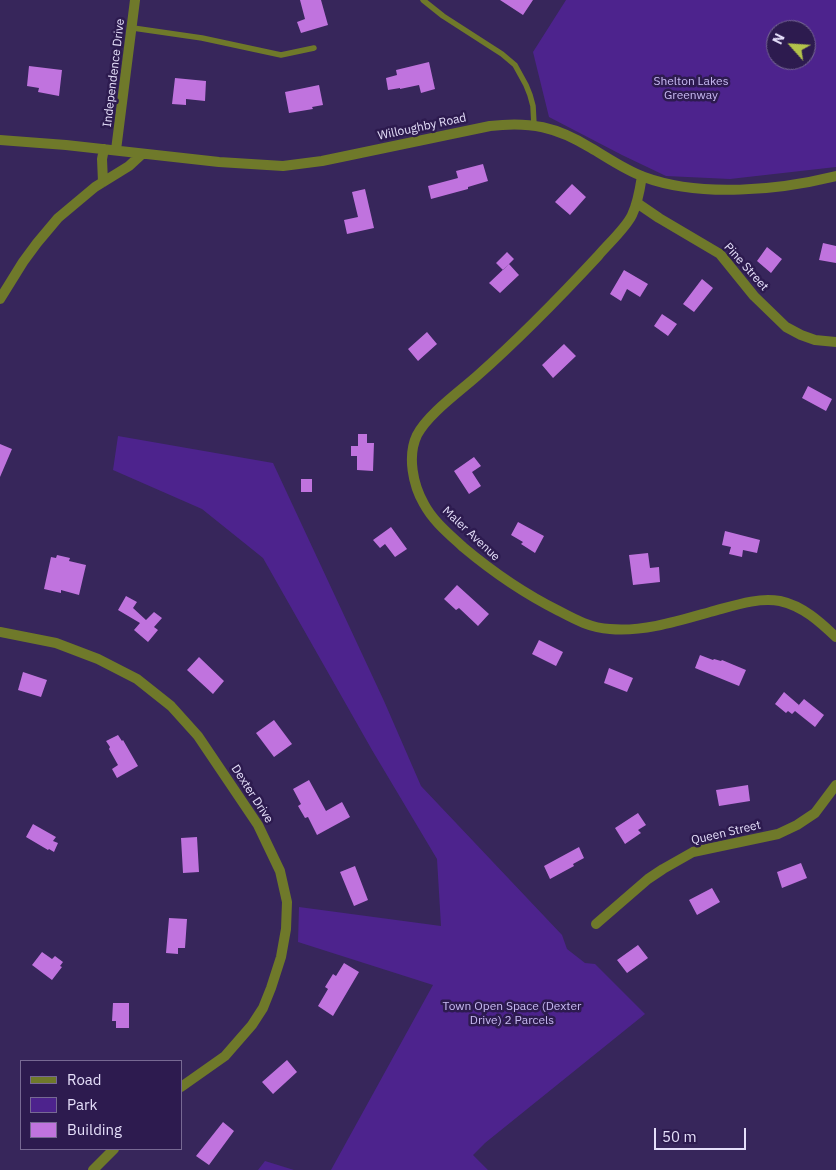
<!DOCTYPE html>
<html>
<head>
<meta charset="utf-8">
<style>
  body { margin:0 }
  #map { position:relative; width:836px; height:1170px; overflow:hidden; background:#37265b; font-family:"IBM Plex Sans",sans-serif }
  canvas { display:block }
  .legend { position:absolute; left:20px; top:1060px; width:162px; height:90px; box-sizing:border-box; background:#2d1b4f; border:1px solid #776993; margin:0; padding:6px 9px; list-style:none; font-size:15px; color:#e5dffa }
  .legend li { display:flex; align-items:center; gap:10px; height:25px }
  .legend b { width:25px; border:1px solid #776993 }
  .north { position:absolute; left:766px; top:20px; width:50px; height:50px; box-sizing:border-box; background:#2d1b4f; border:1px solid #776993; border-radius:50%; rotate:296deg; font-size:14px; font-weight:700; line-height:20px; text-align:center; color:#e5dffa }
  .north::after { content:''; display:block; margin:auto; width:18px; height:22px; background:#b3c24b; clip-path:polygon(50% 0,100% 100%,50% 72%,0 100%) }
  .scale { position:absolute; left:654px; top:1128px; width:92px; height:22px; box-sizing:border-box; border:2px solid #e5dffa; border-top:0; padding-left:6px; font-size:15px; line-height:18px; white-space:nowrap; color:#e5dffa; -webkit-text-stroke:4px #2d1b4f; paint-order:stroke }
</style>
</head>
<body>
<div id="map">
<canvas width="836" height="1170"></canvas>
<ul class="legend">
<li><b style="height:6px;background:#6f792a"></b>Road</li>
<li><b style="height:14px;background:#4d238d"></b>Park</li>
<li><b style="height:14px;background:#c073de"></b>Building</li>
</ul>
<div class="north">N</div>
<div class="scale">50 m</div>
</div>
<script>
const c = document.querySelector('canvas').getContext('2d');
c.lineJoin = 'round';
function fill(path, color) {
  c.fillStyle = color;
  c.fill(path, 'evenodd');
}
function stroke(path, color, width, dash) {
  c.strokeStyle = color;
  c.lineWidth = width;
  c.lineCap = dash ? 'butt' : 'round';
  c.setLineDash(dash || []);
  c.stroke(path);
}
function write(font, color, halo, rows, align = 'center') {
  c.font = font + ' "IBM Plex Sans",sans-serif';
  c.lineWidth = 5;
  c.setLineDash([]);
  c.textBaseline = 'middle';
  c.strokeStyle = halo;
  c.fillStyle = color;
  for (const [text, x, y, turn = 0] of rows) {
    c.save();
    c.translate(x, y);
    c.rotate((+turn || 0) * Math.PI / 180);
    c.textAlign = isNaN(turn) ? turn : align;
    if (halo) c.strokeText(text, 0, 0);
    c.fillText(text, 0, 0);
    c.restore();
  }
}
const green = new Path2D(`
  M 566,0 L 836,0 L 836,167 L 730,179 L 666,176 L 622,155 L 549,117 L 533,52 ZM 776,30 L 806,30 L 806,60 L 776,60 Z
  M 118,436 L 273,463 L 384,701 L 421,786 L 562,935 L 567,949 L 585,963 L 595,964 L 645,1014 L 485,1143 L 473,1155 L 488,1170 L 331,1170 L 433,985 L 298,942 L 299,907 L 441,926 L 437,859 L 372,750 L 263,558 L 202,509 L 113,470 Z
  M 265,1161 L 294,1170 L 258,1170 Z`);
const building = new Path2D(`
  M 300,0 L 321,0 L 328,25 L 301,33 L 297,22 L 305,19 Z
  M 500,0 L 533,0 L 523,15 Z
  M 429,62 L 435,89 L 421,93 L 419,85 L 400,89 L 400,88 L 388,90 L 386,78 L 397,75 L 396,70 Z
  M 29,66 L 62,70 L 59,96 L 38,92 L 39,88 L 27,86 Z
  M 175,78 L 206,81 L 205,101 L 186,99 L 186,105 L 172,104 Z
  M 319,85 L 323,105 L 312,107 L 313,109 L 289,113 L 285,92 Z
  M 483,164 L 488,181 L 468,187 L 468,189 L 431,199 L 428,186 L 458,178 L 456,171 Z
  M 572,184 L 586,197 L 570,215 L 555,202 Z
  M 365,189 L 374,228 L 347,234 L 344,220 L 358,217 L 352,192 Z
  M 823,243 L 836,246 L 836,263 L 819,260 Z
  M 767,247 L 782,259 L 771,273 L 757,261 Z
  M 507,252 L 514,259 L 503,270 L 496,263 Z
  M 509,264 L 519,275 L 500,293 L 489,283 Z
  M 624,270 L 648,284 L 640,297 L 627,289 L 621,301 L 610,294 Z
  M 702,279 L 713,288 L 694,312 L 683,304 Z
  M 662,314 L 677,324 L 668,336 L 654,326 Z
  M 427,332 L 437,344 L 418,361 L 408,349 Z
  M 564,344 L 576,356 L 553,378 L 542,365 Z
  M 808,386 L 832,399 L 826,411 L 802,398 Z
  M 358,434 L 367,434 L 367,443 L 374,443 L 373,471 L 357,470 L 357,456 L 351,456 L 351,446 L 358,446 Z
  M 0,444 L 12,449 L 0,477 Z
  M 474,457 L 481,466 L 472,472 L 481,486 L 469,494 L 454,471 Z
  M 301,479 L 312,479 L 312,492 L 301,492 Z
  M 518,522 L 544,536 L 535,553 L 521,544 L 523,542 L 511,535 Z
  M 391,527 L 407,549 L 395,557 L 385,544 L 380,548 L 373,540 Z
  M 725,531 L 760,540 L 757,553 L 743,550 L 742,557 L 729,554 L 731,547 L 722,545 Z
  M 648,553 L 650,568 L 659,567 L 660,582 L 633,585 L 629,555 Z
  M 57,555 L 70,558 L 69,561 L 86,565 L 79,595 L 61,590 L 61,593 L 44,589 L 51,557 L 56,558 Z
  M 457,585 L 489,614 L 478,626 L 459,608 L 456,610 L 444,599 Z
  M 126,596 L 137,602 L 133,608 L 146,620 L 154,612 L 162,618 L 154,627 L 158,630 L 148,642 L 134,630 L 140,623 L 118,610 Z
  M 539,640 L 563,652 L 556,666 L 532,654 Z
  M 700,655 L 713,660 L 714,659 L 721,661 L 722,660 L 746,670 L 739,686 L 695,668 Z
  M 199,657 L 224,681 L 213,694 L 187,670 Z
  M 609,668 L 633,678 L 627,692 L 604,683 Z
  M 23,672 L 47,680 L 41,697 L 18,690 Z
  M 784,692 L 799,705 L 798,706 L 804,699 L 824,715 L 815,727 L 795,711 L 792,714 L 788,711 L 786,713 L 775,704 Z
  M 274,720 L 292,744 L 274,757 L 256,733 Z
  M 118,735 L 122,741 L 123,740 L 138,766 L 117,778 L 112,769 L 118,765 L 109,749 L 110,747 L 106,741 Z
  M 309,780 L 326,811 L 342,802 L 350,817 L 317,835 L 308,817 L 305,818 L 298,806 L 301,804 L 293,789 Z
  M 748,785 L 750,801 L 719,806 L 716,790 Z
  M 638,813 L 646,825 L 638,830 L 641,833 L 625,844 L 615,828 Z
  M 33,824 L 56,837 L 53,841 L 58,843 L 54,852 L 49,849 L 48,850 L 26,837 Z
  M 197,837 L 199,872 L 183,873 L 181,838 Z
  M 579,847 L 584,858 L 573,864 L 574,866 L 550,879 L 544,866 Z
  M 801,863 L 807,878 L 782,888 L 777,872 Z
  M 355,866 L 368,900 L 354,906 L 340,872 Z
  M 712,888 L 720,902 L 697,915 L 689,900 Z
  M 169,918 L 187,919 L 185,948 L 178,948 L 178,954 L 166,953 Z
  M 638,945 L 648,958 L 627,973 L 617,960 Z
  M 42,952 L 52,959 L 55,956 L 63,962 L 60,966 L 62,967 L 52,980 L 32,965 Z
  M 344,963 L 359,972 L 333,1016 L 318,1006 L 328,989 L 325,987 L 333,974 L 336,976 Z
  M 113,1003 L 129,1003 L 129,1028 L 116,1028 L 116,1021 L 112,1021 Z
  M 287,1060 L 297,1072 L 273,1094 L 262,1082 Z
  M 223,1122 L 234,1131 L 209,1165 L 196,1156 Z`);
const lane = new Path2D(`
  M 423,0 L 443,16 L 502,54 L 515,65 L 526,85 L 530,95 L 533,106 L 534,125
  M 133,28 L 202,38 L 281,55 L 314,48`);
const street = new Path2D(`
  M 0,140 L 66,145 L 219,162 L 283,166 L 322,161 L 490,126 C 530,121 557,127 591,148 C 608,158 625,170 644,177 C 701,198 779,190 836,176
  M 116,150 L 135,0
  M 642,176 C 640,189 638,203 632,215 C 626,228 607,245 598,256 C 559,298 520,338 477,376 C 459,392 428,414 417,435 C 407,456 413,485 424,504 C 433,521 449,534 463,547 C 494,573 523,593 559,611 C 576,620 591,628 610,629 C 643,632 678,621 710,612 C 733,606 757,597 780,601 C 803,606 820,622 836,637
  M 103,182 L 102,159 L 104,149
  M 637,203 L 659,218 L 720,254 L 754,296 L 786,327 L 801,335 L 815,340 L 836,342
  M 0,299 L 23,262 L 37,243 L 58,218 L 95,187 L 129,166 L 142,154
  M 0,632 L 56,643 L 98,659 L 137,679 L 171,706 L 198,736 L 258,825 L 280,871 L 287,902 L 286,929 L 281,957 L 271,988 L 263,1008 L 252,1025 L 225,1056 L 181,1087
  M 596,924 L 648,879 L 663,869 L 693,852 L 778,834 L 797,825 L 815,813 L 836,785
  M 93,1170 L 114,1149`);
const streetNames = [
  ["Independence Drive",114,73,-83],
  ["Willoughby Road",422,127,-12],
  ["Pine Street",746,267,48],
  ["Maler Avenue",471,534,43],
  ["Dexter Drive",252,794,57],
  ["Queen Street",726,833,-13]
];
const parkNames = [
  ["Shelton Lakes",691,82],
  ["Greenway",691,96],
  ["Town Open Space (Dexter",512,1007],
  ["Drive) 2 Parcels",512,1021]
];
fill(green, '#4d238d');
fill(building, '#c073de');
stroke(lane, '#6f792a', 5.5);
stroke(street, '#6f792a', 10);
write('12px', '#e5dffa', '#2d1b4f', streetNames);
write('12px', '#c8baf2', '#2d1b4f', parkNames);
</script>
</body>
</html>
